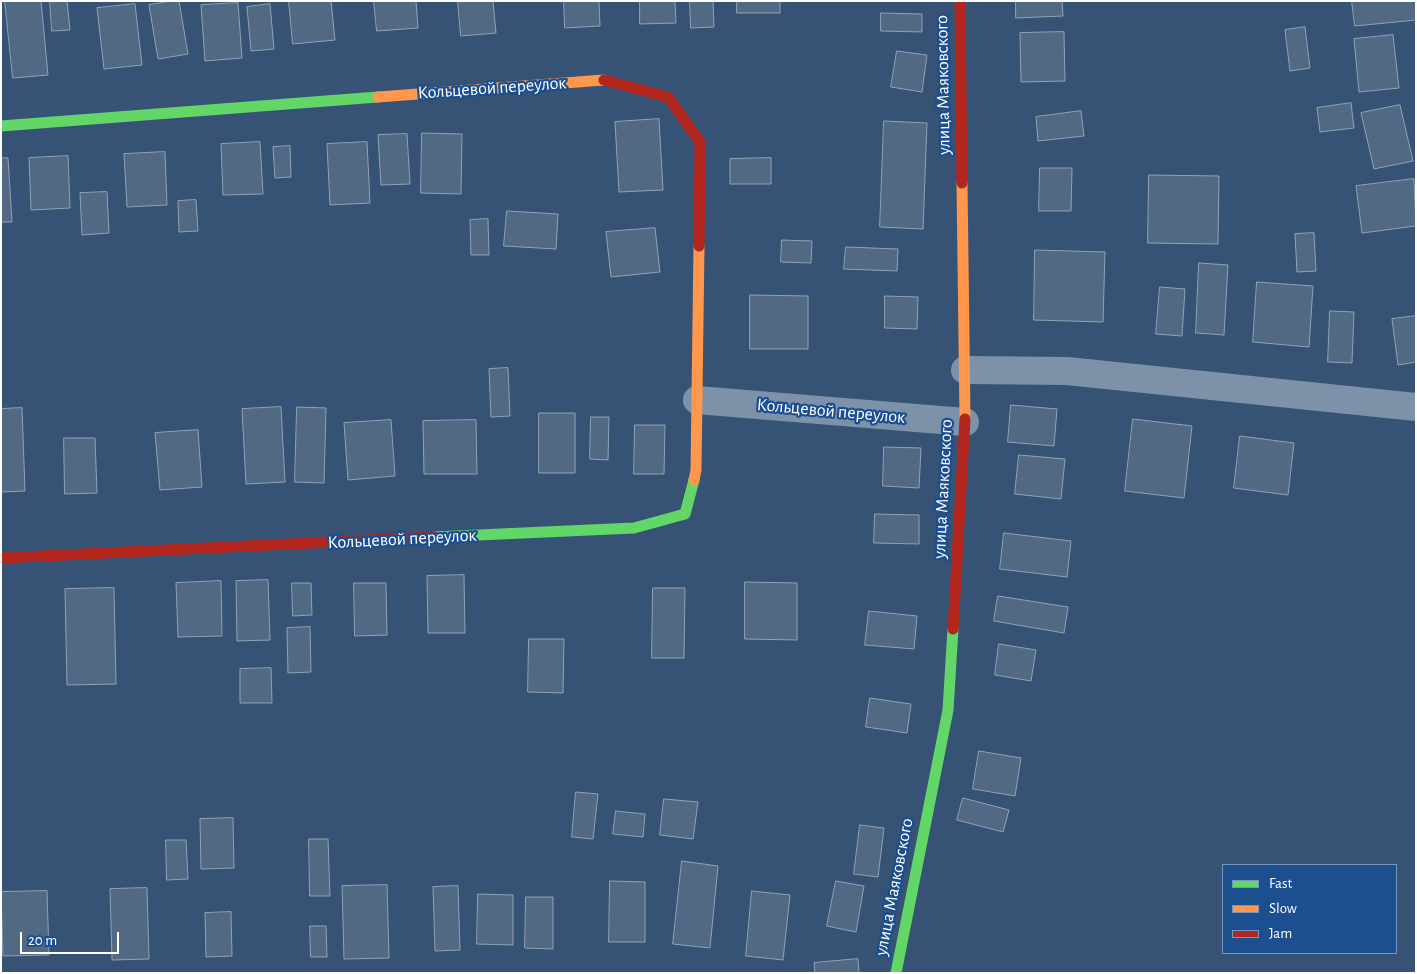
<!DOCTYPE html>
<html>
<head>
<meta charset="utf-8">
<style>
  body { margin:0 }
  #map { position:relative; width:1417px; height:974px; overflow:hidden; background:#365274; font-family:"Alegreya Sans",sans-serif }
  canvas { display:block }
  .frame { position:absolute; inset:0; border:2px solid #fff; pointer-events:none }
  .legend { position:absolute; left:1222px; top:864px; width:175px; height:90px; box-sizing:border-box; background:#1b4f8f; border:1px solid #7695bc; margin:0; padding:6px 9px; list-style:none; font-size:15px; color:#fff }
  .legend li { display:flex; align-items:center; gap:10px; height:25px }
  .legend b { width:25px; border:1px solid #7695bc }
  .scale { position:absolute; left:20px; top:932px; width:99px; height:22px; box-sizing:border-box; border:2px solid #fff; border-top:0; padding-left:6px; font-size:15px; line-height:18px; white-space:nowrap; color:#fff; -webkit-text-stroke:4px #1b4f8f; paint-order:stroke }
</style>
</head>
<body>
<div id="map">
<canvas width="1417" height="974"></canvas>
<div class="frame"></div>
<ul class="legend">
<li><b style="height:6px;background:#63d668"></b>Fast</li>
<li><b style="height:6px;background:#ff974d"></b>Slow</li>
<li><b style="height:6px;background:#b3261e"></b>Jam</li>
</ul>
<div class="scale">20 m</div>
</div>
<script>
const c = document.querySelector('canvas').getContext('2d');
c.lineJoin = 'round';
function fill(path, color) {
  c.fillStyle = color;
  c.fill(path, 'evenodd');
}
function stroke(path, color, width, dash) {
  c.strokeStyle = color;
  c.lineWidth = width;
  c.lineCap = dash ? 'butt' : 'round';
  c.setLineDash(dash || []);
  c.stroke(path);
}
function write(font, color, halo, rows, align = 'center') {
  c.font = font + ' "Alegreya Sans",sans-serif';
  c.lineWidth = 4.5;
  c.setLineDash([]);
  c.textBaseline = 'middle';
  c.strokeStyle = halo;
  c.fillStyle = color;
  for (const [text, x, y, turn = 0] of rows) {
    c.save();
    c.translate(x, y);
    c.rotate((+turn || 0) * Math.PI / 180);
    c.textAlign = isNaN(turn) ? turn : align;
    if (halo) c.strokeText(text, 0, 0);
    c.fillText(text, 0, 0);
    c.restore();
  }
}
const building = new Path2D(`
  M 5,1 L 41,1 L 48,75 L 13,78 Z
  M 50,1 L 67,1 L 70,30 L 52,31 Z
  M 171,1 L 179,1 L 188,54 L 158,59 L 149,5 Z
  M 289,1 L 331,1 L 335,40 L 293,44 Z
  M 374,1 L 416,1 L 418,28 L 377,31 Z
  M 458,1 L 493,1 L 496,33 L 461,36 Z
  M 564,1 L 599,1 L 600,26 L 565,28 Z
  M 640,1 L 675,1 L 676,23 L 640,24 Z
  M 690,1 L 713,1 L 714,27 L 691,28 Z
  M 737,1 L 780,1 L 780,13 L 737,13 Z
  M 1016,1 L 1062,1 L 1063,16 L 1016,18 Z
  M 1352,1 L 1416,1 L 1416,20 L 1355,26 Z
  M 238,3 L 242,58 L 205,61 L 201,5 Z
  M 135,4 L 142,65 L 104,69 L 97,8 Z
  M 270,4 L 274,49 L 251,51 L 247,7 Z
  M 881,13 L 922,14 L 922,32 L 881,31 Z
  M 1305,27 L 1310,68 L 1290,71 L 1285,30 Z
  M 1064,32 L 1065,81 L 1021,82 L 1020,33 Z
  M 1393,35 L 1399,88 L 1359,92 L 1354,39 Z
  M 897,51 L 927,55 L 922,92 L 891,87 Z
  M 1351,103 L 1354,128 L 1320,132 L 1317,108 Z
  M 1400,105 L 1413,161 L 1374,169 L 1361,113 Z
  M 1081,111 L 1084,136 L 1038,141 L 1036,117 Z
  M 659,119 L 663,190 L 619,192 L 615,122 Z
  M 884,121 L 927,123 L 923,229 L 880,227 Z
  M 422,133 L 462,134 L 461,194 L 421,193 Z
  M 407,134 L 410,184 L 381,185 L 378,135 Z
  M 260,142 L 263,194 L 223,195 L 221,144 Z
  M 367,142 L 370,203 L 330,205 L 327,144 Z
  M 290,146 L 291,177 L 275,178 L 273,147 Z
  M 165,152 L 167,205 L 127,207 L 124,154 Z
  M 68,156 L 70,208 L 31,210 L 29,158 Z
  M 1,158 L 8,158 L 12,222 L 1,222 Z
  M 771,158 L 771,184 L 730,184 L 730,159 Z
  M 1040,168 L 1072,168 L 1071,211 L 1039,211 Z
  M 1149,175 L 1219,176 L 1218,244 L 1148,243 Z
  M 1414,179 L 1416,226 L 1362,233 L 1356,186 Z
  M 107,192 L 109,233 L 82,235 L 80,193 Z
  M 196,200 L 198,231 L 179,232 L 178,201 Z
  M 507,211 L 558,214 L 556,249 L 504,246 Z
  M 488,219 L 489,255 L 471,255 L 470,220 Z
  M 655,228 L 660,272 L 611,277 L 606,232 Z
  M 1314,233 L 1316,271 L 1297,272 L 1295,234 Z
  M 782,240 L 812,241 L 811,263 L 781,262 Z
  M 846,247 L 898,249 L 897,271 L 844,269 Z
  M 1035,250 L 1105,252 L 1103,322 L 1034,320 Z
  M 1199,263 L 1228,265 L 1224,335 L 1196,333 Z
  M 1257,282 L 1313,286 L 1309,347 L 1253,342 Z
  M 1160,287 L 1185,289 L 1182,336 L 1156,334 Z
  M 750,295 L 808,296 L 808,349 L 750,349 Z
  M 885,296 L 918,297 L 917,329 L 885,328 Z
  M 1330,311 L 1354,312 L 1352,363 L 1328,362 Z
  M 1416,316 L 1416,362 L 1398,365 L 1392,319 Z
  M 508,368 L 510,416 L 491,417 L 489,369 Z
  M 1011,405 L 1057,409 L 1054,446 L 1008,442 Z
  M 281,407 L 285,482 L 246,484 L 242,409 Z
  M 297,407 L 326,408 L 324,483 L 295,482 Z
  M 22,408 L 25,491 L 1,492 L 1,409 Z
  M 539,413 L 575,413 L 575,473 L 539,473 Z
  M 591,417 L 609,417 L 608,460 L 590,459 Z
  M 1133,419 L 1192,426 L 1184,498 L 1125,491 Z
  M 391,420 L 395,476 L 348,480 L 344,423 Z
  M 476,420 L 477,474 L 424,474 L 423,421 Z
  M 635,425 L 665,425 L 664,474 L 634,474 Z
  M 198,430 L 202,487 L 160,490 L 155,433 Z
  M 1240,436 L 1294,443 L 1288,495 L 1234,488 Z
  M 64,438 L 95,438 L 97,493 L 65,494 Z
  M 884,447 L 921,448 L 919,488 L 883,486 Z
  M 1019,455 L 1065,459 L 1061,499 L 1015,494 Z
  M 875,514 L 919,515 L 919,544 L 874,543 Z
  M 1004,533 L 1071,541 L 1067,577 L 1000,569 Z
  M 464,575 L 465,633 L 428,633 L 427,576 Z
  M 268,580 L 270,640 L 237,641 L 236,581 Z
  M 221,581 L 222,636 L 178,637 L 176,583 Z
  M 745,582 L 797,583 L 797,640 L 745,639 Z
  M 292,583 L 311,583 L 312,615 L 293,616 Z
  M 354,583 L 386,583 L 387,635 L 355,636 Z
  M 114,588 L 116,684 L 67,685 L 65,589 Z
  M 653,588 L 685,588 L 684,658 L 652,658 Z
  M 998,596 L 1068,607 L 1064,633 L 994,621 Z
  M 869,611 L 917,616 L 914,649 L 865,645 Z
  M 310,627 L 311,672 L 288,673 L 287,628 Z
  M 529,639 L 564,639 L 563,693 L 528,692 Z
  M 999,644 L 1036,650 L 1031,681 L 995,675 Z
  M 271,668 L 272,703 L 240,703 L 240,669 Z
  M 870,698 L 911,704 L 907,733 L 866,727 Z
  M 979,751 L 1021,758 L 1015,796 L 973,789 Z
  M 576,792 L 598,794 L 593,839 L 572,837 Z
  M 963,798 L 1009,810 L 1003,832 L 957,820 Z
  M 664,799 L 698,802 L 693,839 L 660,835 Z
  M 616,811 L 645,814 L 643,837 L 613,834 Z
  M 233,818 L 234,868 L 201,869 L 200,819 Z
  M 860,825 L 884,828 L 878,877 L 854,874 Z
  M 309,839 L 328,839 L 330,896 L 310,896 Z
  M 166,840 L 186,840 L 188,879 L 167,880 Z
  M 682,861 L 718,866 L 710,948 L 673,944 Z
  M 610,881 L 645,882 L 645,942 L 609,942 Z
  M 836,881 L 864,886 L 856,932 L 827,926 Z
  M 387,885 L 389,958 L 344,959 L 342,886 Z
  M 458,886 L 460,950 L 435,951 L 433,887 Z
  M 147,888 L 149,959 L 112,960 L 110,889 Z
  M 47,891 L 49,955 L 3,956 L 1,892 Z
  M 752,891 L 790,895 L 783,960 L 746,956 Z
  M 478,894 L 513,895 L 513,945 L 477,944 Z
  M 526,897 L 553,897 L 553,949 L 525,948 Z
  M 231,912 L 232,956 L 206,957 L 205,913 Z
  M 310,926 L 326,926 L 327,957 L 311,957 Z
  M 858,959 L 859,973 L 815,973 L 814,963 Z`);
const street = new Path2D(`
  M 965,370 L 1067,371 L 1416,407
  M 697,400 L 965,422`);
const fast = new Path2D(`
  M 1,126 L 378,97
  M 434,537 L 634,528 L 685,514 L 694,480
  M 896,973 L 948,710 L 953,629`);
const slow = new Path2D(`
  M 378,97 L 604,80
  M 962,183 L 965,419
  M 694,480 L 696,470 L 699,246`);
const jam = new Path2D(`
  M 960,1 L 962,183
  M 604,80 L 668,97 L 700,142 L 699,246
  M 1,558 L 434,537
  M 953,629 L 965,419`);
const streetNames = [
  ["улица Маяковского",943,85,-91],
  ["Кольцевой переулок",492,88,-4],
  ["Кольцевой переулок",831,411,5],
  ["улица Маяковского",943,489,-87],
  ["Кольцевой переулок",402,539,-3],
  ["улица Маяковского",894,887,-79]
];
fill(building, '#526984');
stroke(building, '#92a2b6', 1);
stroke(street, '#7d92a8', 28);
stroke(fast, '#63d668', 11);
stroke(slow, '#ff974d', 11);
stroke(jam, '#b3261e', 11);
write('18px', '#fff', '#1b4f8f', streetNames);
</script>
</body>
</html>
